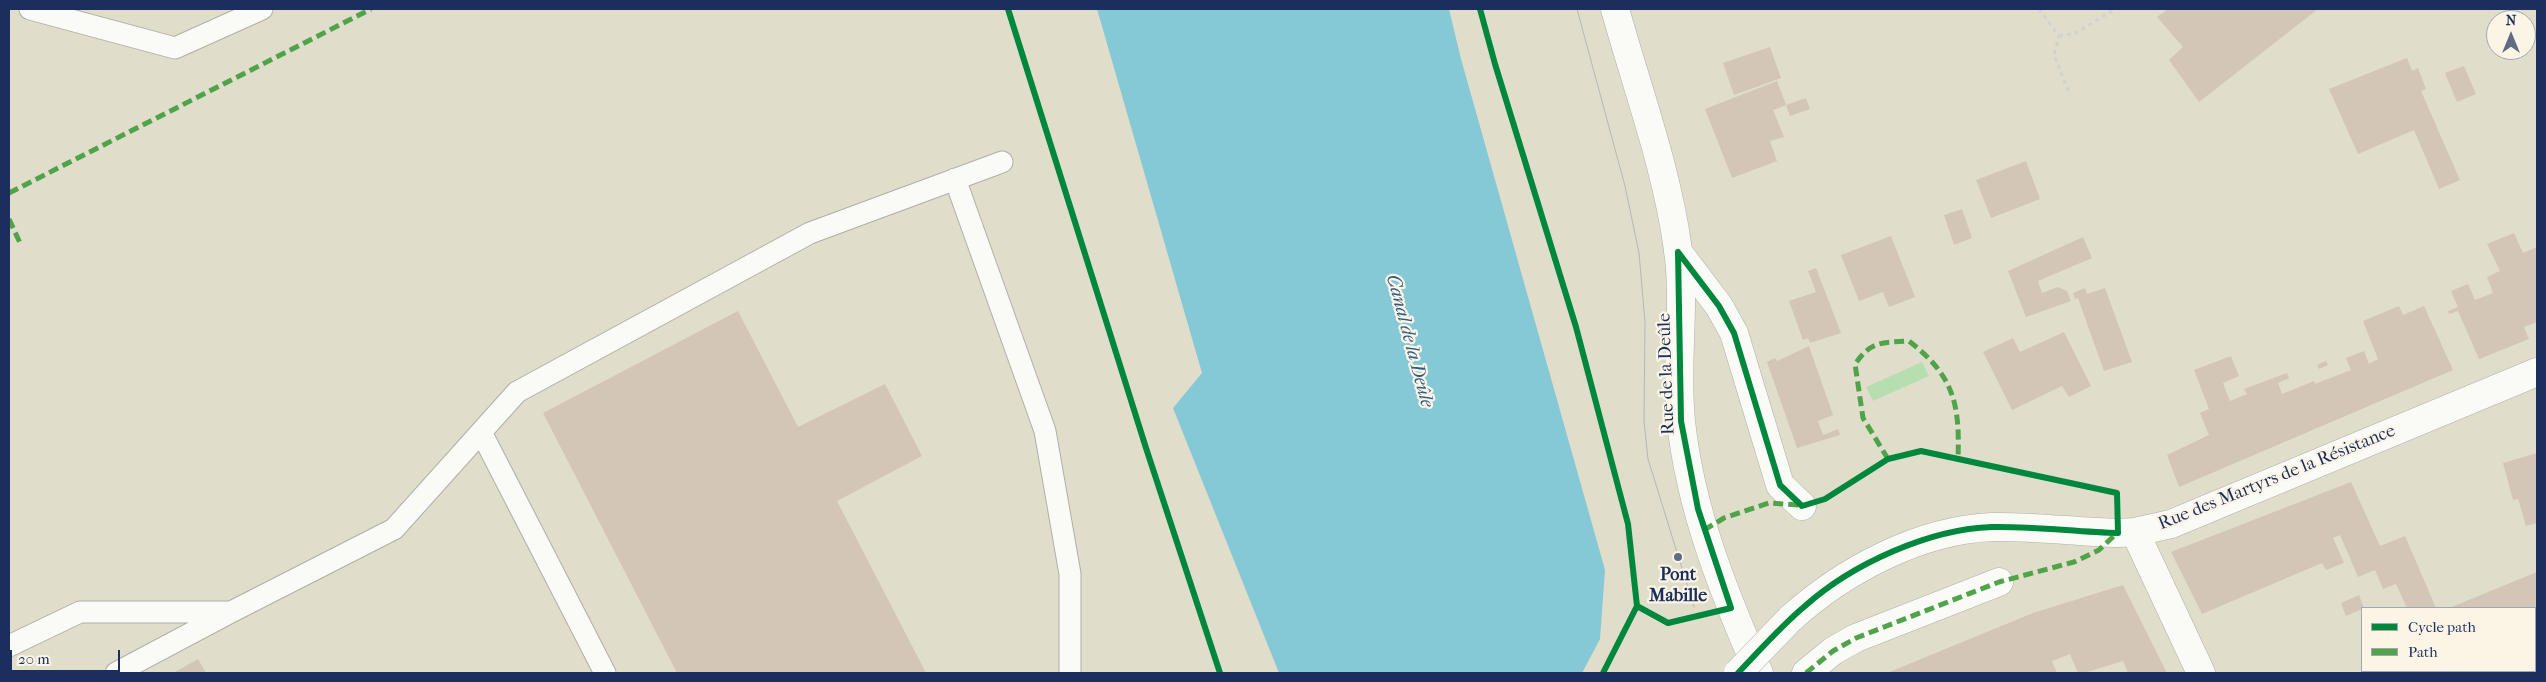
<!DOCTYPE html>
<html>
<head>
<meta charset="utf-8">
<style>
  body { margin:0 }
  #map { position:relative; width:2546px; height:682px; overflow:hidden; background:#e1ddcb; font-family:"IM FELL French Canon",serif }
  canvas { display:block }
  .frame { position:absolute; inset:0; border:10px solid #1b2f5e; pointer-events:none }
  .legend { position:absolute; left:2361px; top:607px; width:175px; height:65px; box-sizing:border-box; background:#fcf5e5; border:1px solid #a2a6af; margin:0; padding:6px 9px; list-style:none; font-size:15px; color:#1b2f5e }
  .legend li { display:flex; align-items:center; gap:10px; height:25px }
  .legend b { width:25px; border:1px solid #a2a6af }
  .north { position:absolute; left:2486px; top:10px; width:50px; height:50px; box-sizing:border-box; background:#fcf5e5; border:1px solid #a2a6af; border-radius:50%; rotate:0deg; font-size:14px; font-weight:700; line-height:20px; text-align:center; color:#1b2f5e }
  .north::after { content:''; display:block; margin:auto; width:18px; height:22px; background:#606c84; clip-path:polygon(50% 0,100% 100%,50% 72%,0 100%) }
  .scale { position:absolute; left:10px; top:650px; width:110px; height:22px; box-sizing:border-box; border:2px solid #1b2f5e; border-top:0; padding-left:6px; font-size:15px; line-height:18px; white-space:nowrap; color:#1b2f5e; -webkit-text-stroke:4px #fcf5e5; paint-order:stroke }
</style>
</head>
<body>
<div id="map">
<canvas width="2546" height="682"></canvas>
<div class="frame"></div>
<ul class="legend">
<li><b style="height:6px;background:#00873e"></b>Cycle path</li>
<li><b style="height:6px;background:#4fa44a"></b>Path</li>
</ul>
<div class="north">N</div>
<div class="scale">20 m</div>
</div>
<script>
const c = document.querySelector('canvas').getContext('2d');
c.lineJoin = 'round';
function fill(path, color) {
  c.fillStyle = color;
  c.fill(path, 'evenodd');
}
function stroke(path, color, width, dash) {
  c.strokeStyle = color;
  c.lineWidth = width;
  c.lineCap = dash ? 'butt' : 'round';
  c.setLineDash(dash || []);
  c.stroke(path);
}
function write(font, color, halo, rows, align = 'center') {
  c.font = font + ' "IM FELL French Canon",serif';
  c.lineWidth = 4.5;
  c.setLineDash([]);
  c.textBaseline = 'middle';
  c.strokeStyle = halo;
  c.fillStyle = color;
  for (const [text, x, y, turn = 0] of rows) {
    c.save();
    c.translate(x, y);
    c.rotate((+turn || 0) * Math.PI / 180);
    c.textAlign = isNaN(turn) ? turn : align;
    if (halo) c.strokeText(text, 0, 0);
    c.fillText(text, 0, 0);
    c.restore();
  }
}
const green = new Path2D(`
  M 1922,362 L 1929,376 L 1873,401 L 1866,387 Z`);
const water = new Path2D(`
  M 1097,9 L 1449,9 L 1461,59 L 1605,570 L 1600,639 L 1582,673 L 1279,673 L 1173,408 L 1202,373 Z`);
const building = new Path2D(`
  M 2168,9 L 2318,9 L 2199,102 L 2169,60 L 2183,47 L 2157,17 Z
  M 1770,47 L 1781,78 L 1734,95 L 1723,63 Z
  M 2407,58 L 2412,71 L 2418,68 L 2426,89 L 2421,91 L 2460,180 L 2439,189 L 2414,130 L 2358,154 L 2329,89 Z
  M 2464,66 L 2476,94 L 2457,102 L 2445,73 Z
  M 1777,81 L 1786,105 L 1773,110 L 1784,137 L 1770,141 L 1777,161 L 1732,178 L 1705,109 Z
  M 1806,98 L 1810,109 L 1790,116 L 1786,105 Z
  M 2026,161 L 2040,199 L 1991,218 L 1976,180 Z
  M 1962,209 L 1972,238 L 1954,245 L 1944,215 Z
  M 2514,233 L 2523,253 L 2537,247 L 2537,322 L 2524,327 L 2529,339 L 2479,359 L 2458,311 L 2449,314 L 2448,311 L 2458,307 L 2451,291 L 2468,284 L 2475,300 L 2493,293 L 2487,277 L 2500,271 L 2487,244 Z
  M 1891,236 L 1915,297 L 1889,307 L 1883,292 L 1859,301 L 1841,255 Z
  M 2083,237 L 2092,258 L 2038,281 L 2042,293 L 2058,287 L 2067,291 L 2071,301 L 2026,317 L 2008,271 Z
  M 1816,268 L 1841,333 L 1810,343 L 1808,338 L 1803,340 L 1789,301 L 1816,292 L 1808,271 Z
  M 2085,288 L 2087,294 L 2105,288 L 2132,362 L 2104,371 L 2078,298 L 2075,299 L 2073,293 Z
  M 2399,306 L 2403,315 L 2424,306 L 2453,370 L 2179,487 L 2167,455 L 2209,435 L 2200,413 L 2209,409 L 2194,370 L 2231,356 L 2239,376 L 2223,383 L 2230,401 L 2247,394 L 2244,389 L 2287,373 L 2289,378 L 2278,383 L 2282,394 L 2314,381 L 2315,384 L 2351,370 L 2346,358 L 2364,351 L 2369,364 L 2378,359 L 2363,321 Z
  M 738,311 L 798,427 L 885,384 L 922,456 L 837,501 L 926,673 L 677,673 L 543,413 Z
  M 2064,332 L 2091,386 L 2069,397 L 2062,386 L 2012,410 L 1983,352 L 2013,338 L 2020,352 Z
  M 1809,346 L 1833,415 L 1818,421 L 1823,435 L 1838,429 L 1840,435 L 1797,448 L 1767,362 L 1775,358 L 1777,361 Z
  M 2326,361 L 2328,365 L 2319,369 L 2317,365 Z
  M 2537,453 L 2537,523 L 2526,526 L 2518,499 L 2513,500 L 2503,463 Z
  M 2351,482 L 2380,546 L 2405,536 L 2436,608 L 2407,608 L 2396,584 L 2383,589 L 2375,570 L 2358,577 L 2340,535 L 2333,538 L 2344,563 L 2326,570 L 2322,563 L 2202,614 L 2171,552 Z
  M 2537,572 L 2537,640 L 2535,641 L 2535,608 L 2449,608 Z
  M 2123,585 L 2167,673 L 2128,673 L 2123,661 L 2084,673 L 2078,673 L 2070,654 L 2052,661 L 2057,673 L 1887,673 L 2033,613 Z
  M 2359,595 L 2364,608 L 2346,616 L 2341,603 Z
  M 198,659 L 206,673 L 173,673 Z
  M 2410,671 L 2460,671 L 2454,673 L 2404,673 Z
  M 2476,671 L 2496,671 L 2497,673 L 2477,673 Z`);
const path = new Path2D(`
  M 2039,9 L 2059,36 L 2054,55 L 2070,95
  M 2059,36 L 2076,33 L 2115,9`);
const service = new Path2D(`
  M 30,9 L 175,48 L 262,9
  M 955,179 L 1045,431 L 1070,574 L 1070,673
  M 481,432 L 605,673
  M 9,646 L 80,612 L 231,612 L 394,529 L 517,392 L 810,233 L 1002,162
  M 116,673 L 229,613`);
const minor = new Path2D(`
  M 1615,9 C 1637,88 1667,168 1678,250 C 1686,307 1675,364 1681,421 C 1690,509 1724,593 1759,673
  M 1678,252 L 1719,306 L 1734,333 L 1780,485 L 1802,506
  M 2135,532 L 2201,673
  M 1790,619 C 1843,571 1919,530 1992,527 C 2034,526 2076,532 2118,533 L 2135,532 L 2171,524 L 2537,372
  M 1806,673 L 1833,651 L 1856,638 L 1999,582`);
const tram = new Path2D(`
  M 1577,9 L 1625,186 L 1639,253 L 1645,322 L 1644,421 L 1648,459 L 1694,607`);
const minorBridge = new Path2D(`
  M 1738,673 L 1790,619`);
const quiet = new Path2D(`
  M 9,193 L 371,9
  M 9,219 L 21,245
  M 1888,459 L 1863,418 L 1855,364 C 1872,340 1881,343 1909,341 C 1954,376 1960,404 1958,459
  M 1704,530 L 1724,518 L 1769,503 L 1800,505
  M 1806,673 L 1833,651 L 1856,638 L 1999,582 L 2074,562 L 2099,550 L 2117,533`);
const cycleway = new Path2D(`
  M 1008,9 L 1146,448 L 1220,673
  M 1480,9 L 1495,64 L 1576,327 L 1628,524 L 1637,606 L 1603,673
  M 1678,252 L 1719,306 L 1734,333 L 1780,485 L 1802,506 L 1825,499 L 1888,459 L 1921,451 L 2117,493 L 2118,533 C 2076,532 2034,526 1992,527 C 1929,529 1852,564 1805,606 C 1781,626 1760,650 1738,673
  M 1637,606 L 1668,623 L 1731,608 L 1698,509 L 1681,421 L 1678,252`);
const markers = [
  [1678,557,5,"#606c84"]
];
const streetNames = [
  ["Rue de la Deûle",1667,374,-92],
  ["Rue des Martyrs de la Résistance",2277,478,-22]
];
const poiNames = [
  ["Pont",1678,576],
  ["Mabille",1678,597]
];
const waterNames = [
  ["Canal de la Deûle",1409,341,75]
];
fill(green, '#b6deb1');
fill(water, '#85c8d6');
fill(building, '#d3c6b6');
stroke(service, '#b0afa8', 23);
stroke(minor, '#b0afa8', 29);
stroke(path, '#d2d2d0', 3, [4, 4]);
stroke(service, '#fafaf7', 21);
stroke(minor, '#fafaf7', 28);
stroke(tram, '#b5b7b9', 1);
stroke(minorBridge, '#b0afa8', 29, []);
stroke(minorBridge, '#fafaf7', 28);
stroke(quiet, '#4fa44a', 5, [10, 5]);
stroke(cycleway, '#00873e', 6);
for (const [x, y, r, color] of markers) {
  const dot = new Path2D();
  dot.arc(x, y, r, 0, 2 * Math.PI);
  c.fillStyle = color;
  c.fill(dot);
  stroke(dot, '#fcf5e5', 2);
}
write('18px', '#1b2f5e', '#fcf5e5', streetNames);
write('bold 18px', '#1b2f5e', '#fcf5e5', poiNames);
write('italic 19px', '#2f5a84', '#fcf5e5', waterNames);
</script>
</body>
</html>
